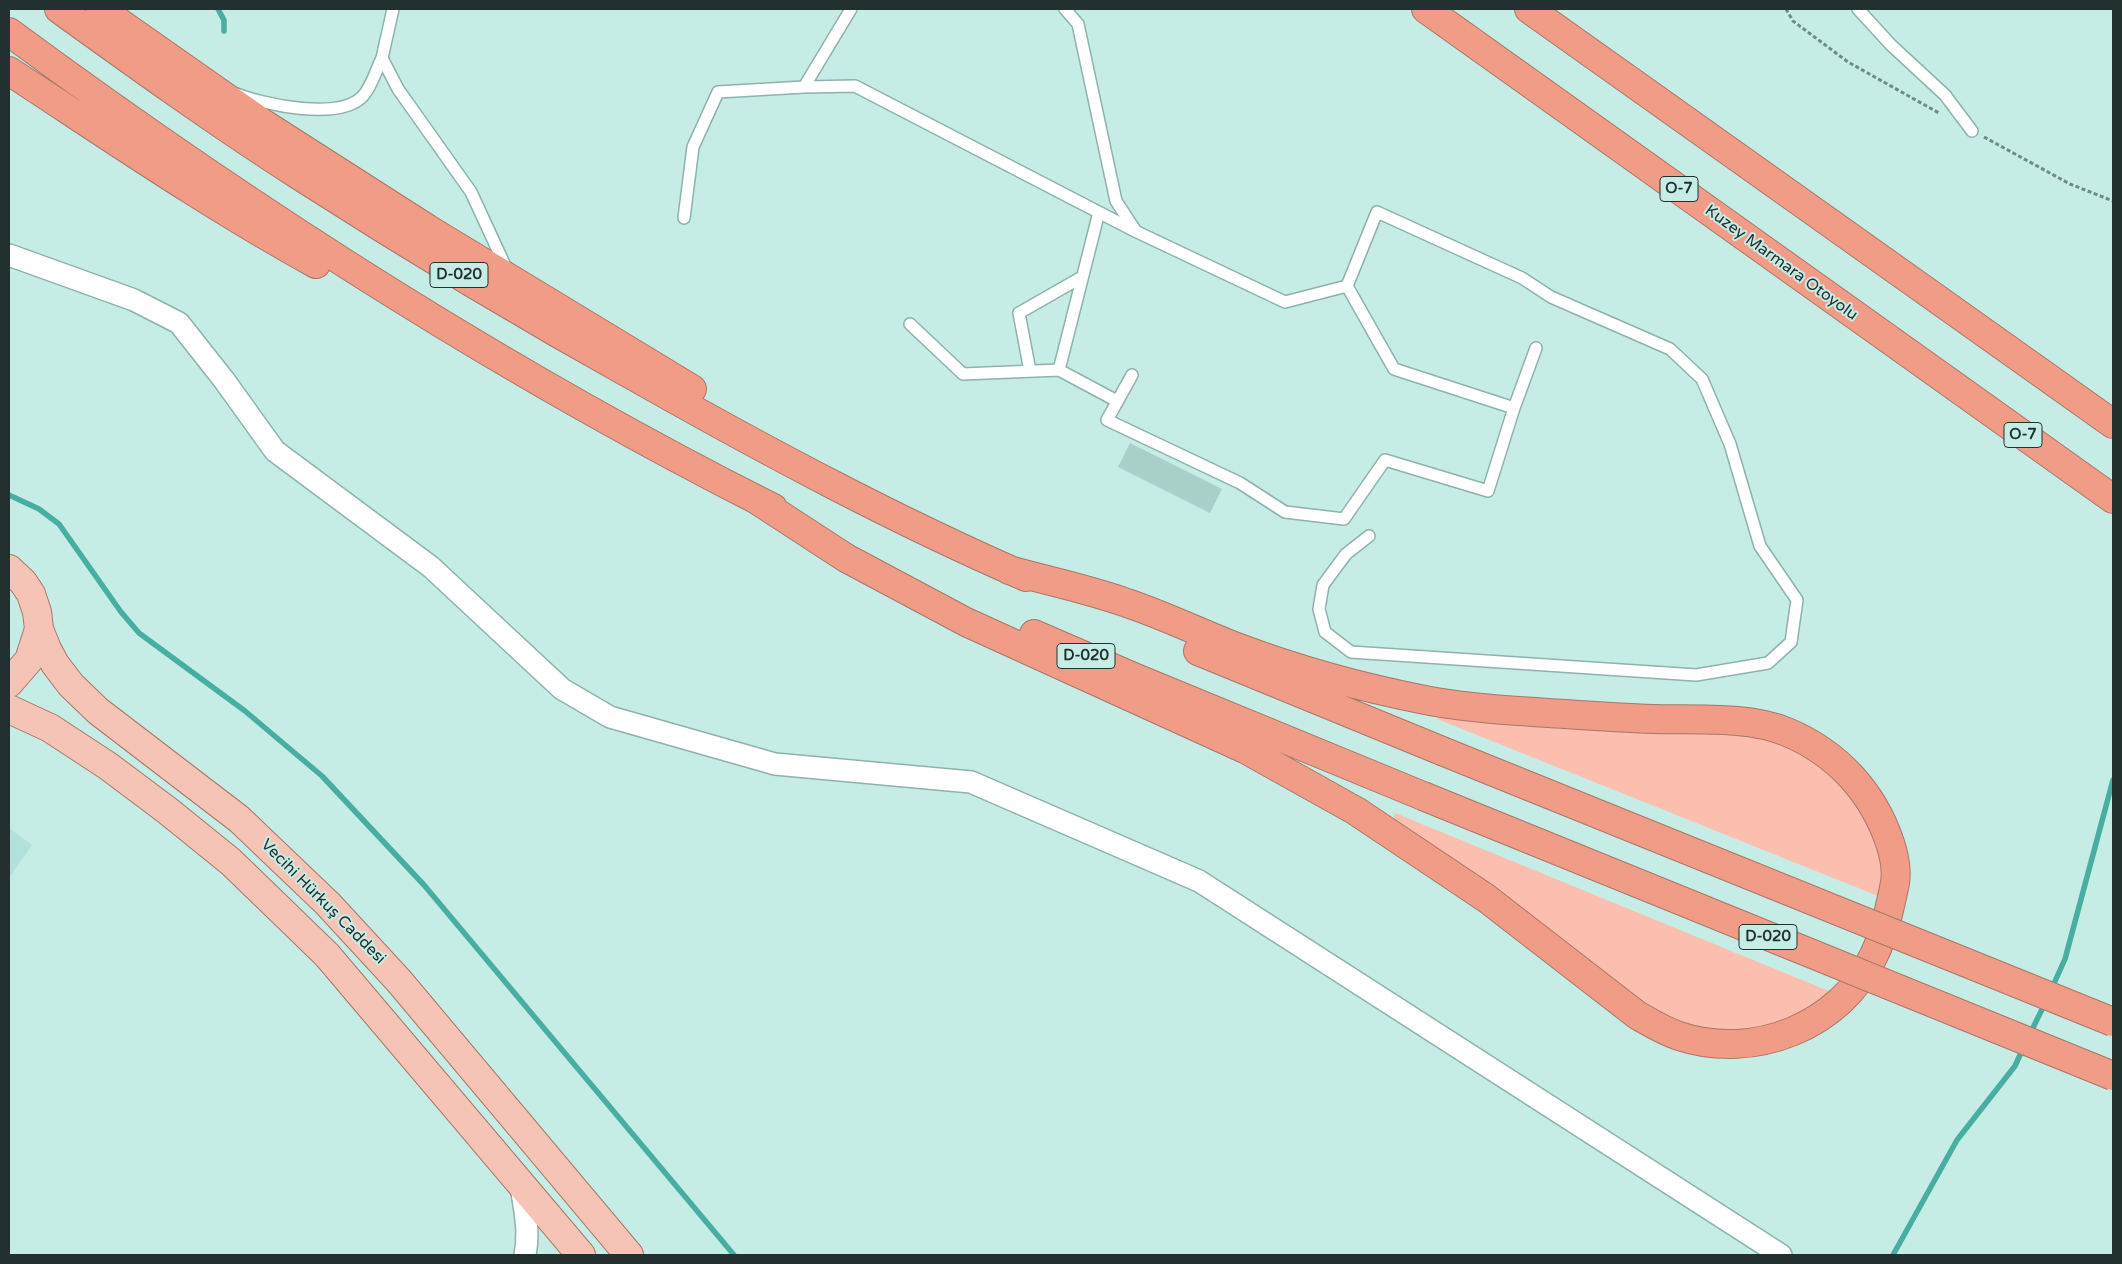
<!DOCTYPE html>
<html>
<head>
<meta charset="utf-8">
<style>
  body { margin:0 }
  #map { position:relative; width:2122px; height:1264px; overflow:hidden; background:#c6ece6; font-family:"Varela Round",sans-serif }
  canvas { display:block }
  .frame { position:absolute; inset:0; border:10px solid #22312f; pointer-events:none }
</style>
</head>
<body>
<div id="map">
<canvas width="2122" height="1264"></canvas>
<div class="frame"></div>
</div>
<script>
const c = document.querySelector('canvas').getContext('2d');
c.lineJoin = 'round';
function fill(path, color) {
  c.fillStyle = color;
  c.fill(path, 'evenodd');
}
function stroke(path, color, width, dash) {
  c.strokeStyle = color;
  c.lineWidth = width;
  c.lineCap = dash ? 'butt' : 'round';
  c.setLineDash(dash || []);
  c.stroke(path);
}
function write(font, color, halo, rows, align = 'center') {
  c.font = font + ' "Varela Round",sans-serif';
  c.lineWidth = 4;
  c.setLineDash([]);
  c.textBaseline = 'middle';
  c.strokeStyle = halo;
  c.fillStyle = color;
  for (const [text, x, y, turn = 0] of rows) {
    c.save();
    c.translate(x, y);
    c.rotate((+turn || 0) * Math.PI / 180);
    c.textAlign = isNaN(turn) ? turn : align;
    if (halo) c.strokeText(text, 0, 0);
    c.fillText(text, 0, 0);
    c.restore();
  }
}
const built = new Path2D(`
  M 9,828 L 32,845 L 9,878 Z`);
const green = new Path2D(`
  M 1439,710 L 1753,732 L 1823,761 L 1872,818 L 1882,867 L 1883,898 L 1437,719 Z
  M 1395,813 L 1836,994 L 1781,1025 L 1719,1033 L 1673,1020 L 1627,992 L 1393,821 Z`);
const stream = new Path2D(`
  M 218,9 L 224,20 L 224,31
  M 9,495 L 39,509 L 59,524 L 121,612 L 139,633 L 245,711 L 322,776 L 424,885 L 734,1255
  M 2052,988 L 2065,959 L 2113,780
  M 2030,1034 L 2046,1001
  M 1893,1255 L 1957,1140 L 2015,1066 L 2024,1046`);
const building = new Path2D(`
  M 1130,443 L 1222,489 L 1210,513 L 1118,467 Z`);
const path = new Path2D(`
  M 1786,9 L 1793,21 L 1848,62 L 1939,113
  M 1984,137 L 2070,184 L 2113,201`);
const lane = new Path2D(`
  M 1065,9 L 1078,24 L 1116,201 L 1135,230
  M 1858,9 L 1891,45 L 1945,95 L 1972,131
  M 382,58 L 393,9
  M 804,87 L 851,9
  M 237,94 C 265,105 340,121 363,96 C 372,86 376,70 382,58 L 398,89 L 471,192 L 507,270
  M 684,218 L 693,147 L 718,92 L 804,87 L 855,86 L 1135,231 L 1285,302 L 1347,286 L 1377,212 L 1522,278 L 1551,297 L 1670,349 L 1702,379 L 1730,444 L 1760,546 L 1797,600 L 1791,642 L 1768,663 L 1696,675 L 1351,652 L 1325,632 L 1319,609 L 1323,585 L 1346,554 L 1369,536
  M 1347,286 L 1394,369 L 1514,408
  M 910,324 L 963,374 L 1059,370 L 1117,401
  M 1059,370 L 1099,212
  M 1030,371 L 1019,313 L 1082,277
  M 1132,375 L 1107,420 L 1240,483 L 1285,512 L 1344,519 L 1385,460 L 1488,491 L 1514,408 L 1536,348`);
const street = new Path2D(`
  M 9,255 L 134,300 L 179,323 L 224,380 L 275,451 L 431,567 L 562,689 L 610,717 L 775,764 L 971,782 L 1199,881 L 1781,1255
  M 520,1181 C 524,1206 530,1230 525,1255`);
const primary = new Path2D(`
  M 9,569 L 23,582 L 31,594 L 37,612 L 39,629 L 47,649 L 55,664 L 71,685 L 98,711 L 239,819 L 328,904 L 399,981 L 629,1255
  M 9,683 L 29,660 L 39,629
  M 9,709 L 50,728 L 108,766 L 168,811 L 231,862 L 327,955 L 581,1255`);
const highway = new Path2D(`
  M 59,9 C 138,66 217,123 300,176 C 412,248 527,317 644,382 C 768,452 895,520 1026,577
  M 100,9 L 264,124 L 428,229 L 692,389
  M 1426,9 L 2113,499
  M 1529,9 L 2113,424
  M 9,32 C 250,210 505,373 773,508
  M 9,71 C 110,137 210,206 316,264
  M 757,500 L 846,558 L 966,622 L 1245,749 L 1356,811 L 1486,898 L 1637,1015 C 1651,1023 1664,1031 1679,1036 C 1754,1061 1841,1026 1874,955 C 1885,933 1890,906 1895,883 C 1897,870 1894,855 1890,843 C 1873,792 1837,753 1787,732 C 1749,716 1694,720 1653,719 C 1624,718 1594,716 1565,714 C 1520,711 1474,709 1430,701 C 1363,688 1297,670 1234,646 C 1198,632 1163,615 1127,603 C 1088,589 1048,581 1009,570
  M 1034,634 L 1136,678 L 1423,796
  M 1198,651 L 1442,751`);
const highwayBridge = new Path2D(`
  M 1442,751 L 2113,1022
  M 1423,796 L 2113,1076`);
const shields = [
  [1679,189,38],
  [459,275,58],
  [2023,435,38],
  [1086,656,58],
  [1768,937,58]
];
const shieldNames = [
  ["O-7",1679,189],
  ["D-020",459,275],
  ["O-7",2023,435],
  ["D-020",1086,656],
  ["D-020",1768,937]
];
const streetNames = [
  ["Kuzey Marmara Otoyolu",1781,263,36],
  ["Vecihi Hürkuş Caddesi",323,902,45]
];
fill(built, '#b1e1da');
fill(green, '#fcbfaf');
stroke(stream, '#49aea2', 5.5);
fill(building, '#a9cfc9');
stroke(lane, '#8eb2ad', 14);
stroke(street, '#8eb2ad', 24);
stroke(primary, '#a87768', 30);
stroke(highway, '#a87768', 30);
stroke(path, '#708a86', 3, [4, 2.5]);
stroke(lane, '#fff', 11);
stroke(street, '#fff', 21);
stroke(primary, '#f6c4b7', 28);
stroke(highway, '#f09c87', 28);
stroke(highwayBridge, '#a87768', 30, []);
stroke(highwayBridge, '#f09c87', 28);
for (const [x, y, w] of shields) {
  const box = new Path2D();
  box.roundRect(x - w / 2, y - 12.5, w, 25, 4);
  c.fillStyle = '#c6ece6';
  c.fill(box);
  stroke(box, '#22312f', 1);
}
write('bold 15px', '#22312f', null, shieldNames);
write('16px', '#22312f', '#c6ece6', streetNames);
</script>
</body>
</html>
